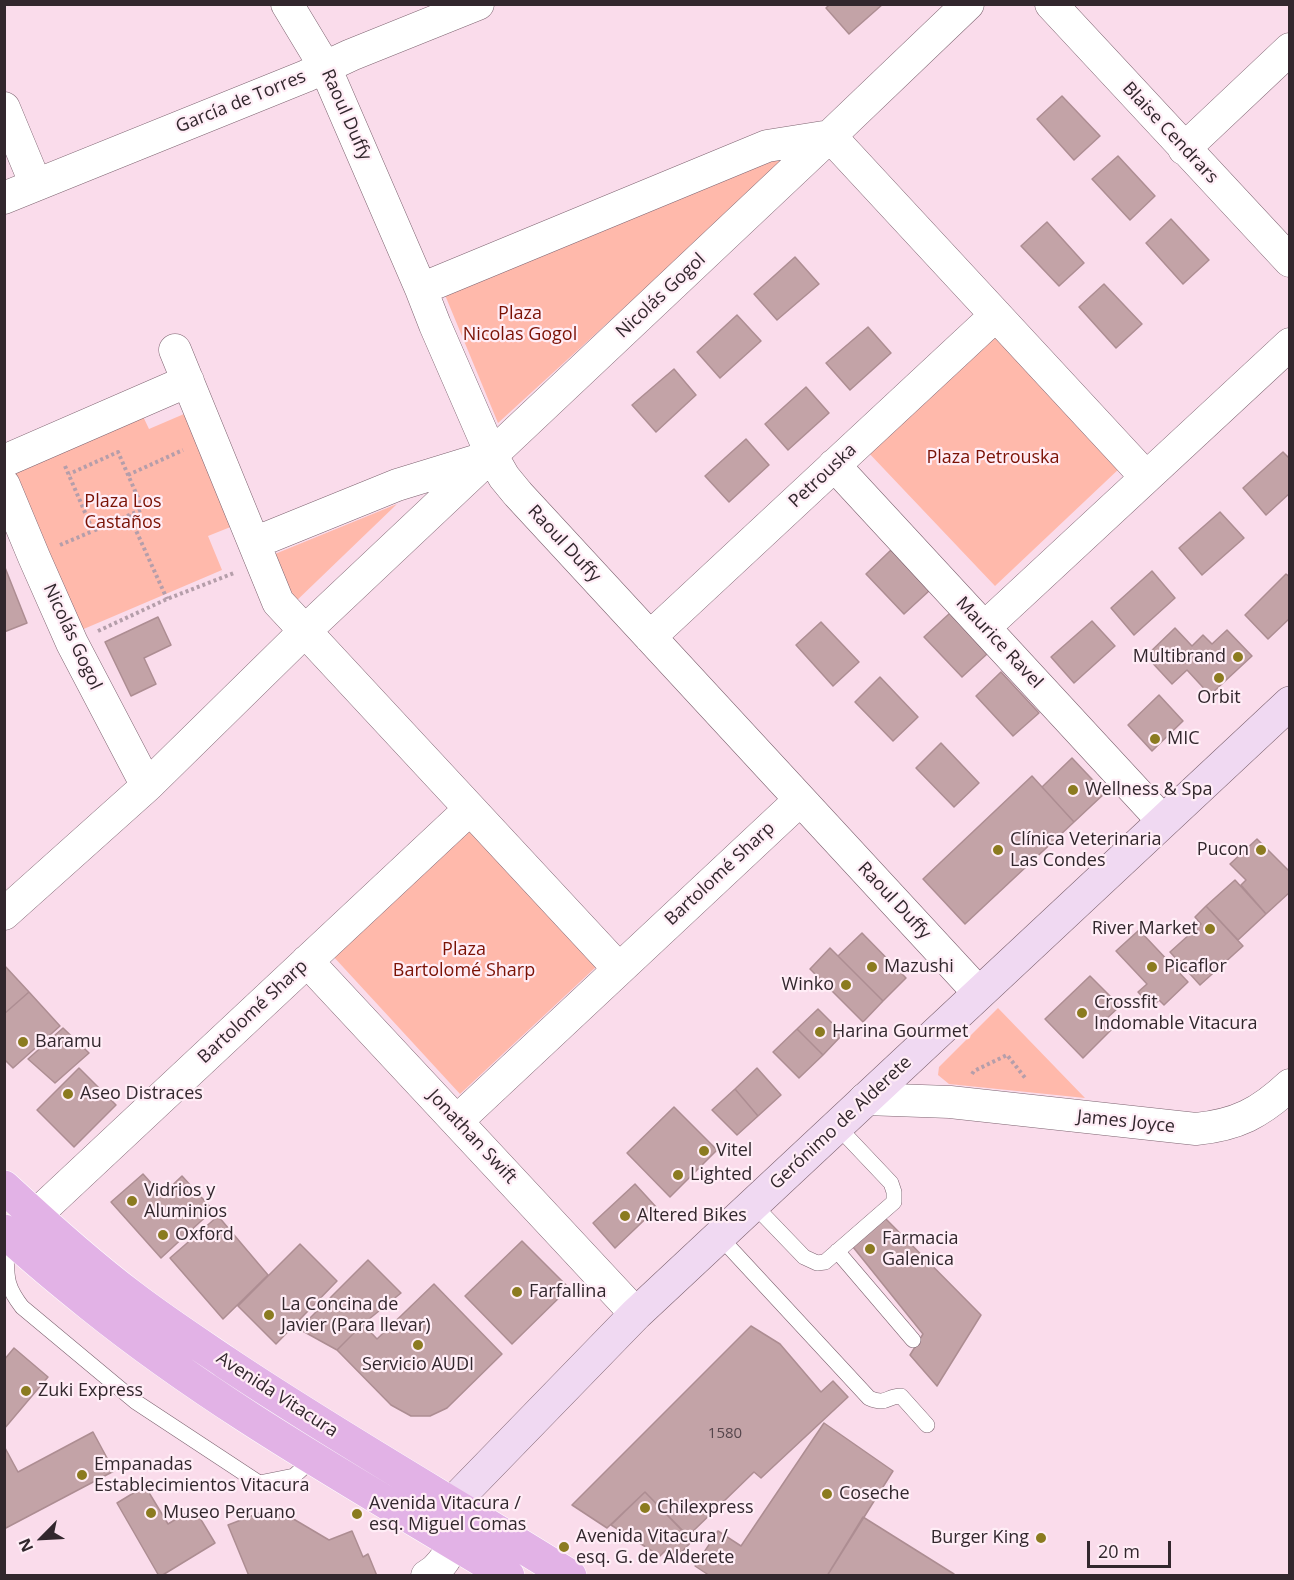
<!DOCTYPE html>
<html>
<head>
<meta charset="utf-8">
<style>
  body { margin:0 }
  #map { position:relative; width:1294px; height:1580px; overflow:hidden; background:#fadceb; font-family:"Open Sans",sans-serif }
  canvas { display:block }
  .frame { position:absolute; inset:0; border:6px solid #32272d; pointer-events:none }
  .north { position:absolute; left:12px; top:1508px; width:60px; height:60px; -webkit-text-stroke:4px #ffedf6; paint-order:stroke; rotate:246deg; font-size:16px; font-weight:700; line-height:24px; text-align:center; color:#32272d }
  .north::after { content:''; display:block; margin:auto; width:21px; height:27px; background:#32272d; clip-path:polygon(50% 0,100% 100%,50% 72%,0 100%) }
  .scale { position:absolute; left:1087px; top:1541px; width:84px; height:27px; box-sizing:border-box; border:3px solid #32272d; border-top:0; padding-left:8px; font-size:18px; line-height:21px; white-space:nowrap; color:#32272d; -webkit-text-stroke:4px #ffedf6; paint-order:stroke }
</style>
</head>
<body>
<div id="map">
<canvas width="1294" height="1580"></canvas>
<div class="frame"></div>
<div class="north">N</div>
<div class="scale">20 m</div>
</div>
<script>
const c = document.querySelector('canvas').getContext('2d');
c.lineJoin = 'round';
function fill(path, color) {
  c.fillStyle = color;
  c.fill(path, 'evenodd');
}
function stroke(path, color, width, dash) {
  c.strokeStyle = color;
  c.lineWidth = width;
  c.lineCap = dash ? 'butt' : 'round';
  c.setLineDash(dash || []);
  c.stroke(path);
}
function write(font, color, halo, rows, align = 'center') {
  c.font = font + ' "Open Sans",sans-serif';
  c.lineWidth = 4.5;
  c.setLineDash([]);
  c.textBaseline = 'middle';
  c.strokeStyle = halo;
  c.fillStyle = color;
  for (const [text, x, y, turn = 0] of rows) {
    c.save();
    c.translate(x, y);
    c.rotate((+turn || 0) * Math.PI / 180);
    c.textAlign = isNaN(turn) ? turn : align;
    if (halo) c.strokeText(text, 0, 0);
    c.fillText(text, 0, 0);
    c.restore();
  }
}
const green = new Path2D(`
  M 799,148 L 498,423 L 445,295 Z
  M 991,330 L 1121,467 L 995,586 L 866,450 Z
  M 140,410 L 149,429 L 184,414 L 233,526 L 208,536 L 222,570 L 79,631 L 8,467 Z
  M 397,504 L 291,606 L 270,556 Z
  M 468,828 L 597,966 L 460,1094 L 332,955 Z
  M 998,1008 L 1085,1098 L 949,1084 L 938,1075 L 939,1067 Z`);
const building = new Path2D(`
  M 830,4 L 883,4 L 849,34 L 826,8 Z
  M 1062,96 L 1100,136 L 1074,160 L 1037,119 Z
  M 1118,156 L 1155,196 L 1130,220 L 1092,179 Z
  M 1171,219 L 1209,260 L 1183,284 L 1146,243 Z
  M 1047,222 L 1084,263 L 1059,286 L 1021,246 Z
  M 795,257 L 819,284 L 777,320 L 754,294 Z
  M 1104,284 L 1142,324 L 1116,348 L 1079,307 Z
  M 737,315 L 761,341 L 720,378 L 697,352 Z
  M 868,327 L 891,353 L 850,390 L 826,363 Z
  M 674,369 L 696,395 L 656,432 L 632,405 Z
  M 806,387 L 829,413 L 788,450 L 765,424 Z
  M 746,439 L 769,465 L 729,502 L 705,476 Z
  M 1283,452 L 1290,459 L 1290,493 L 1266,515 L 1243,488 Z
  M 1220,512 L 1244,538 L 1202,575 L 1179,548 Z
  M 891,550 L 929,591 L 904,614 L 866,574 Z
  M 4,565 L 27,623 L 4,632 Z
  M 1152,571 L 1175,598 L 1134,635 L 1111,608 Z
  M 1286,574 L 1290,577 L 1290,618 L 1268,639 L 1245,615 Z
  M 950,613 L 987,654 L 962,677 L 924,637 Z
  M 158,617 L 171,645 L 144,658 L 156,684 L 131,696 L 105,642 Z
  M 1092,621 L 1115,646 L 1074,683 L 1051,657 Z
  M 821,622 L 859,662 L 833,686 L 796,645 Z
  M 1175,628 L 1192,646 L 1203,635 L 1212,644 L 1227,630 L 1252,656 L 1210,695 L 1187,670 L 1172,684 L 1146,656 Z
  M 1001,672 L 1039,713 L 1013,736 L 976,696 Z
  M 880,677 L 918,717 L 893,741 L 855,702 Z
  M 1159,695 L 1183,721 L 1152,751 L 1128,725 Z
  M 941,743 L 979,783 L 954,807 L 916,768 Z
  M 1072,758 L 1105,793 L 1074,822 L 1042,787 Z
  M 1032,776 L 1074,822 L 965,924 L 923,879 Z
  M 1257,839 L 1290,872 L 1290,892 L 1266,914 L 1241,885 L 1246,880 L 1230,864 Z
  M 1235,880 L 1266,914 L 1238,940 L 1206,906 Z
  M 1206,906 L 1243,946 L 1200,985 L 1170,952 L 1201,924 L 1195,917 Z
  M 1139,930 L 1188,982 L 1164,1005 L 1159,1000 L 1152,1007 L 1138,992 L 1147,984 L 1116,951 Z
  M 862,933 L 906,978 L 883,1001 L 838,956 Z
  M 830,948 L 883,1001 L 863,1022 L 810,969 Z
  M 4,965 L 29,992 L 4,1014 Z
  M 1090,976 L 1120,1006 L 1104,1021 L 1112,1029 L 1083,1058 L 1045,1019 Z
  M 29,992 L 60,1026 L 13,1068 L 4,1059 L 4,1014 Z
  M 818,1009 L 843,1034 L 823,1055 L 797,1029 Z
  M 63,1028 L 89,1053 L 55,1083 L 28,1059 Z
  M 797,1029 L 823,1055 L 799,1078 L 773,1052 Z
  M 79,1068 L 116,1105 L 74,1147 L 37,1110 Z
  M 757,1068 L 781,1095 L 758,1116 L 735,1089 Z
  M 735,1089 L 758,1116 L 737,1135 L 712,1110 Z
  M 674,1107 L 717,1150 L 670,1197 L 627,1153 Z
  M 143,1174 L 162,1195 L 182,1176 L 213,1210 L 161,1258 L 111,1202 Z
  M 635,1184 L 657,1208 L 615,1248 L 593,1223 Z
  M 218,1216 L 268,1275 L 223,1319 L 170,1258 Z
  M 883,1216 L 981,1315 L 937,1386 L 910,1355 L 923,1334 L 853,1247 Z
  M 522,1241 L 569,1288 L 512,1344 L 465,1296 Z
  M 300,1244 L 337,1281 L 276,1344 L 238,1306 Z
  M 368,1260 L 401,1293 L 363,1324 L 337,1350 L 299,1329 Z
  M 434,1284 L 502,1354 L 447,1408 L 430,1416 L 411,1416 L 391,1405 L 337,1350 L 363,1324 L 377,1339 Z
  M 751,1326 L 780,1344 L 821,1392 L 833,1381 L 848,1397 L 761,1478 L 754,1472 L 688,1536 L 645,1492 L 607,1528 L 572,1505 Z
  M 14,1348 L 48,1377 L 4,1429 L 4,1360 Z
  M 824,1423 L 893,1471 L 827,1576 L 710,1576 L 695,1566 L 718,1531 L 741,1546 Z
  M 93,1432 L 114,1471 L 4,1529 L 4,1446 L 18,1472 Z
  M 145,1486 L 168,1524 L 194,1508 L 215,1543 L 161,1576 L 159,1576 L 117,1503 Z
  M 645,1492 L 692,1541 L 678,1556 L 667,1549 L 660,1556 L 611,1525 Z
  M 272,1508 L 275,1515 L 285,1514 L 329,1540 L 352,1531 L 363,1557 L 368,1554 L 377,1576 L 249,1576 L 228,1525 Z
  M 863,1517 L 954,1574 L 953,1576 L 827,1576 Z`);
const path = new Path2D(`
  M 65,466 L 93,531 L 143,509 L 118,452 L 69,474
  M 128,475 L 183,450
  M 129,515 L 167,599
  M 60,545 L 93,531
  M 98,631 L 167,599 L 234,573
  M 972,1074 L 974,1071 L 1007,1055 L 1026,1079`);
const service = new Path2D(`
  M 754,1205 L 804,1257 L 817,1263 L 825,1262 L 894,1202 L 894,1192 L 891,1183 L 837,1126
  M 719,1236 L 869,1398 C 887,1406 886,1396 901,1396 L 927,1425
  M 6,1250 C 7,1277 5,1285 22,1307 L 136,1402 L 259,1483 L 294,1476 L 314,1458
  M 837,1251 L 913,1340`);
const minor = new Path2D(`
  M 287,4 L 325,67 L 421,289 L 435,325 L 492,456 L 504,477 L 518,494 L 979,993
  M 1051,4 L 1290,261
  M 4,108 L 36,185
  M 1184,149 L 1290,49
  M 4,198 L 306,76 L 351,55 L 478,4
  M 421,289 L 767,146 L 830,136 L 1146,477
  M 175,350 L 278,602 L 619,969
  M 4,461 L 188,381
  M 834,465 L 1163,821
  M 4,485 L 34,557 L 72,643 L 147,786
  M 254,543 L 397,485 L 485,458
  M 985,627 L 1290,344
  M 650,637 L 996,315
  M 4,914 L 147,786 L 305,631 L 830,136 L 968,4
  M 307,961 L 636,1314
  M 865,1099 L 950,1102 L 1196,1129 C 1237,1125 1260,1113 1290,1085
  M 457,1121 L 800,800
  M 35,1216 L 470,809
  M 427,1576 C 441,1568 447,1556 454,1543`);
const secondary = new Path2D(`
  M 433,1523 L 636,1314 L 1290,703`);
const primary = new Path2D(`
  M 4,1187 C 45,1225 87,1263 132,1297 C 162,1320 194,1341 225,1362 C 337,1437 455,1504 570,1576
  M 4,1231 C 32,1257 61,1281 91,1305 C 220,1409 366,1489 508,1576`);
const markers = [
  [1238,657,6,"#8b7b20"],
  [1219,678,6,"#8b7b20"],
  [1155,739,6,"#8b7b20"],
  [1073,790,6,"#8b7b20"],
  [998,850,6,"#8b7b20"],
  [1261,850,6,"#8b7b20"],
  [1210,929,6,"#8b7b20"],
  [872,967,6,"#8b7b20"],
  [1152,967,6,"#8b7b20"],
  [846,985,6,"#8b7b20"],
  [1082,1013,6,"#8b7b20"],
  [820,1032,6,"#8b7b20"],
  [23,1042,6,"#8b7b20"],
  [68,1094,6,"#8b7b20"],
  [704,1151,6,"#8b7b20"],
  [678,1175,6,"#8b7b20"],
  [132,1201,6,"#8b7b20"],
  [625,1216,6,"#8b7b20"],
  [163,1235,6,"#8b7b20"],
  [870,1249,6,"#8b7b20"],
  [517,1292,6,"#8b7b20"],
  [269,1315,6,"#8b7b20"],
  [418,1345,6,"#8b7b20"],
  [26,1391,6,"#8b7b20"],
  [82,1475,6,"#8b7b20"],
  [827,1494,6,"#8b7b20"],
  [645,1508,6,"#8b7b20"],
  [151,1513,6,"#8b7b20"],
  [357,1514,6,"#8b7b20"],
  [1041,1538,6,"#8b7b20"],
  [564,1547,6,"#8b7b20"]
];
const numberNames = [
  ["1580",725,1434]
];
const streetNames = [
  ["García de Torres",241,102,-22],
  ["Raoul Duffy",346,115,66],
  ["Blaise Cendrars",1170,133,47],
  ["Nicolás Gogol",661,296,-43],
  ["Petrouska",823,476,-43],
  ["Raoul Duffy",564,544,47],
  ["Nicolás Gogol",72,637,65],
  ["Maurice Ravel",999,643,47],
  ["Bartolomé Sharp",720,874,-43],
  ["Raoul Duffy",894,901,47],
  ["Bartolomé Sharp",253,1012,-43],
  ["James Joyce",1126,1122,6],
  ["Gerónimo de Alderete",841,1123,-43],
  ["Jonathan Swift",472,1137,47],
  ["Avenida Vitacura",277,1395,33]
];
const parkNames = [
  ["Plaza",520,314],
  ["Nicolas Gogol",520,335],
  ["Plaza Petrouska",993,458],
  ["Plaza Los",123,502],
  ["Castaños",123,523],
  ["Plaza",464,950],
  ["Bartolomé Sharp",464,971]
];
const poiNames = [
  ["Multibrand",1226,657,"right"],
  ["Orbit",1219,698,"center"],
  ["MIC",1167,739],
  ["Wellness & Spa",1085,790],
  ["Clínica Veterinaria",1010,840],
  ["Las Condes",1010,861],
  ["Pucon",1249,850,"right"],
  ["River Market",1198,929,"right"],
  ["Mazushi",884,967],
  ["Picaflor",1164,967],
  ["Winko",834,985,"right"],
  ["Crossfit",1094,1003],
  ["Indomable Vitacura",1094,1024],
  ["Harina Gourmet",832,1032],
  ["Baramu",35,1042],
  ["Aseo Distraces",80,1094],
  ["Vitel",716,1151],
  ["Lighted",690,1175],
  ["Vidrios y",144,1191],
  ["Aluminios",144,1212],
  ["Altered Bikes",637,1216],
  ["Oxford",175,1235],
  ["Farmacia",882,1239],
  ["Galenica",882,1260],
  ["Farfallina",529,1292],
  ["La Concina de",281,1305],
  ["Javier (Para llevar)",281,1326],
  ["Servicio AUDI",418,1365,"center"],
  ["Zuki Express",38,1391],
  ["Empanadas",94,1465],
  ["Establecimientos Vitacura",94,1486],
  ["Coseche",839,1494],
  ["Avenida Vitacura /",369,1504],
  ["esq. Miguel Comas",369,1525],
  ["Chilexpress",657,1508],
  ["Museo Peruano",163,1513],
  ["Avenida Vitacura /",576,1537],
  ["esq. G. de Alderete",576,1558],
  ["Burger King",1029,1538,"right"]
];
fill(green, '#ffb9ab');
fill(building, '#c3a3a7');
stroke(building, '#ad8d92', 1.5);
stroke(service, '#7d6370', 16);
stroke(minor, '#7d6370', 33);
stroke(secondary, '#7d6370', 34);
stroke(primary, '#fff', 34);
stroke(path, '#b59eaa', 4, [3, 3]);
stroke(service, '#fff', 15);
stroke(minor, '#fff', 32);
stroke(secondary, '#f0d9f2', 33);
stroke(primary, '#e2b2e6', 33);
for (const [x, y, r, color] of markers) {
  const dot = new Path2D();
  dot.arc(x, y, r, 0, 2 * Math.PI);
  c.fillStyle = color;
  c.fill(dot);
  stroke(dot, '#ffedf6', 2);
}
write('15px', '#56464c', null, numberNames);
write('18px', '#32272d', '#ffedf6', streetNames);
write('18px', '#7a1104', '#ffedf6', parkNames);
write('18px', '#32272d', '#ffedf6', poiNames, 'left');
</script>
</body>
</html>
